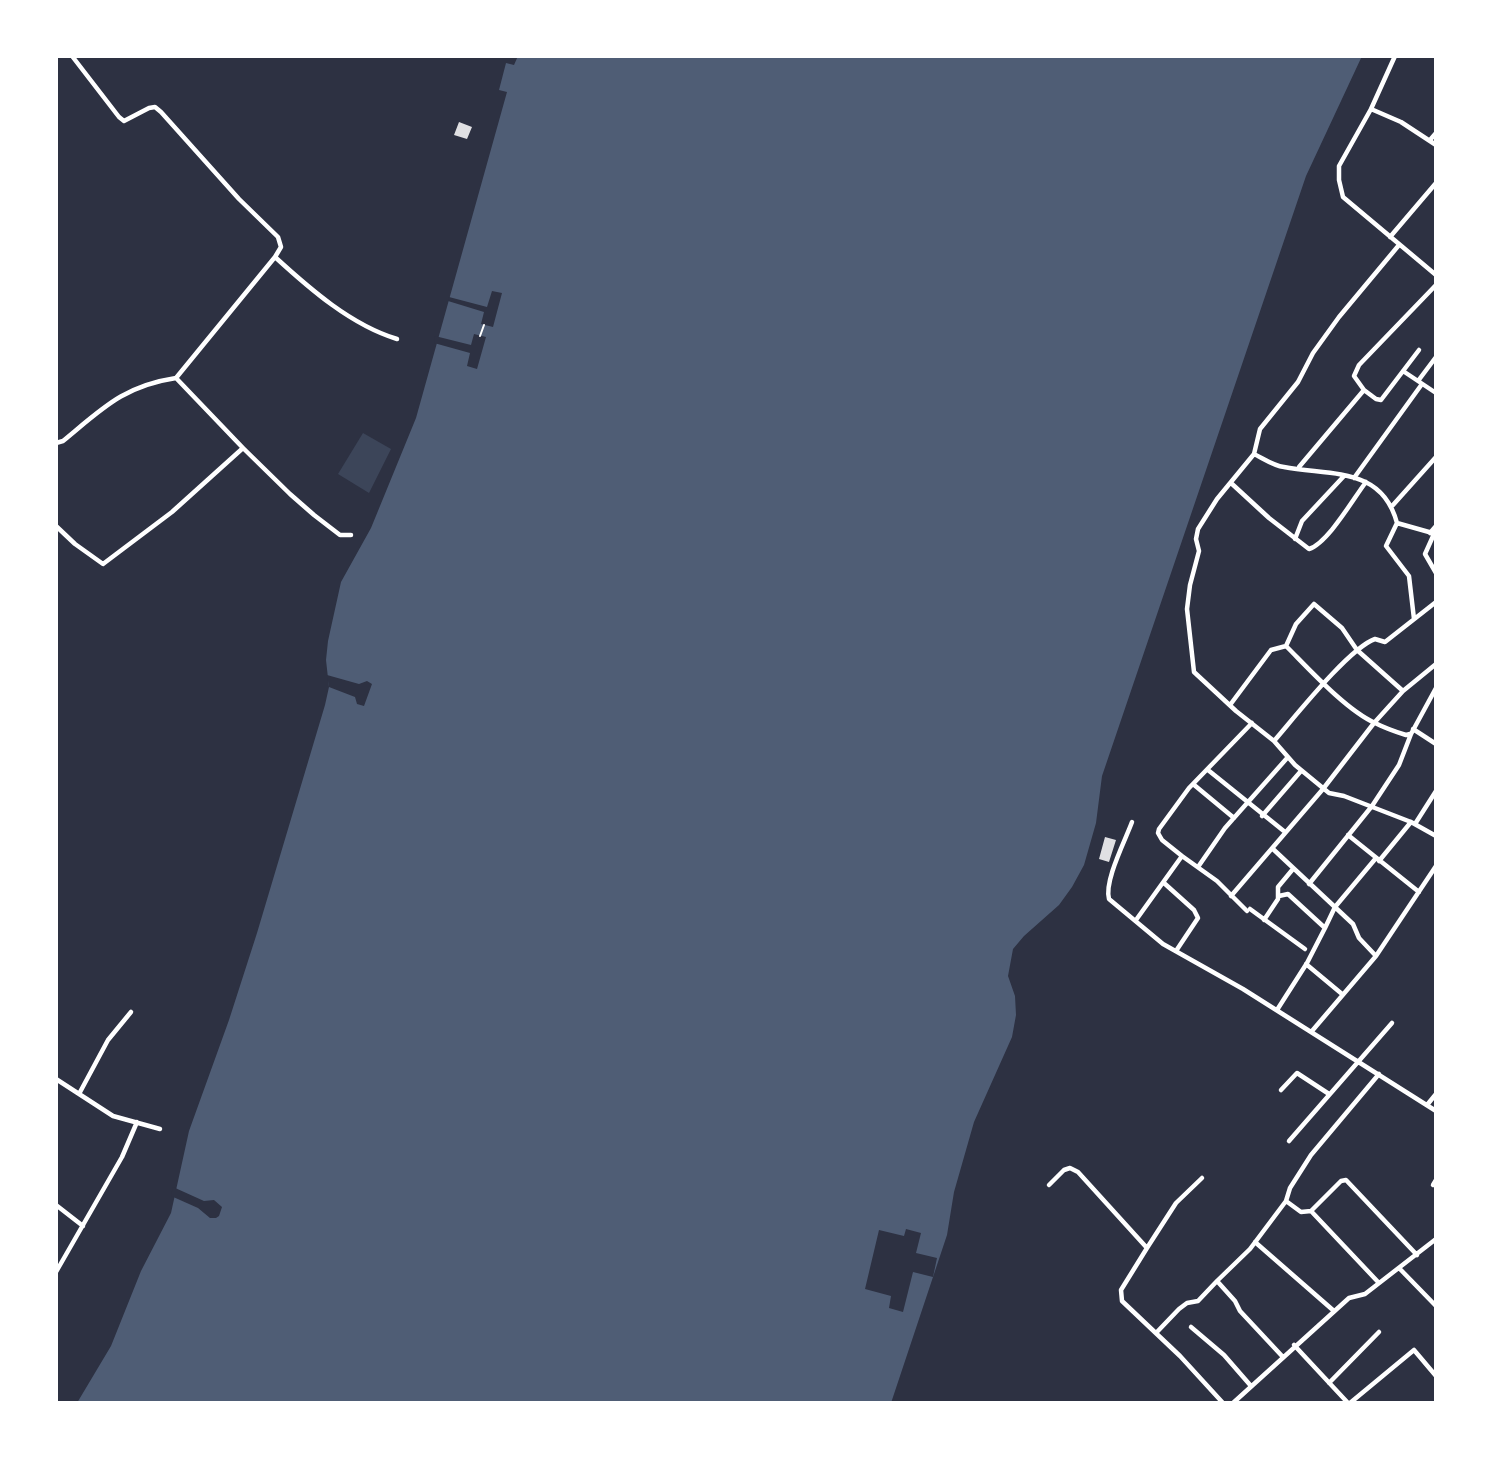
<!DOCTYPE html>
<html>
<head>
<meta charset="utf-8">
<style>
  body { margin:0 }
  #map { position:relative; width:1492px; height:1459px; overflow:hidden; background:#2d3142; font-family:Quicksand,sans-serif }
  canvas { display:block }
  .frame { position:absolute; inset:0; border:58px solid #fff; pointer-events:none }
</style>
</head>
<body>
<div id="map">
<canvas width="1492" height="1459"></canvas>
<div class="frame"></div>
</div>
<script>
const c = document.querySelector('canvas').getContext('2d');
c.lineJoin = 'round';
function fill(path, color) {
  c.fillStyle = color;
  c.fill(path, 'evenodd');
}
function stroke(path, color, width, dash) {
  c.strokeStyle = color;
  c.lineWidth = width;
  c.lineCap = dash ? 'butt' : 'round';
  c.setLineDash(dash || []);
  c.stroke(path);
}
const green = new Path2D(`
  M 363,433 L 391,449 L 369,493 L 338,474 Z`);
const water = new Path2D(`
  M 518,56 L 1362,56 L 1306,176 L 1102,776 L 1096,823 L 1084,865 L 1072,887 L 1059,905 L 1024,936 L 1013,949 L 1008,976 L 1015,996 L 1016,1015 L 1012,1037 L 974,1122 L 954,1192 L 947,1235 L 891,1403 L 77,1403 L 111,1346 L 141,1271 L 171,1213 L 189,1131 L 229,1020 L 257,933 L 325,705 L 329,687 L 326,660 L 328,641 L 341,582 L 371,528 L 416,418 L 507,92 L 499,90 L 506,63 L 514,65 Z`);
const pier = new Path2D(`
  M 492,291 L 502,293 L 493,327 L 481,324 L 484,312 L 448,301 L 449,297 L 487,307 Z
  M 474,334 L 486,337 L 477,369 L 467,366 L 470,353 L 434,343 L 435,336 L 471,345 Z
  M 327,675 L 359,684 L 367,681 L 372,684 L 364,706 L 357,704 L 355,697 L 329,687 Z
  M 173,1187 L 204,1201 L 214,1200 L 222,1207 L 219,1216 L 216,1218 L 210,1218 L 198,1208 L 171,1196 Z
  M 906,1229 L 921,1233 L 916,1253 L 937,1258 L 933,1277 L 913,1272 L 903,1312 L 889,1308 L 891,1296 L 865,1289 L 879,1230 L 904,1236 Z`);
const building = new Path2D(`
  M 459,122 L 472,127 L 467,139 L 454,135 Z
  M 1105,837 L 1116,840 L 1109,862 L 1099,859 Z`);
const path = new Path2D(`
  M 480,336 L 484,325`);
const minor = new Path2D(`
  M 72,56 L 119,117 L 124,121 L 149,108 L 155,107 L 161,112 L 239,199 L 278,237 L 281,247 L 275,257 L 176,378 L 243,448
  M 1395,56 L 1371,109 L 1339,166 L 1339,180 L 1343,197 L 1436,275
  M 1371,109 L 1401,122 L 1436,145
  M 1430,140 L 1436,133
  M 1390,237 L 1436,183
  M 1399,245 L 1339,317 L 1313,353 L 1298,382 L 1260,429 L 1254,454 C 1264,459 1274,466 1284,467 C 1330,476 1382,466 1397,523 L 1436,534
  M 275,257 C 310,289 351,325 397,339
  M 1403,371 L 1436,393
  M 1418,381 L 1436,357
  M 1364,390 L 1354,376 L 1359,365 L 1436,285
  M 56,443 L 63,441 C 102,409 123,386 176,378
  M 1254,454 L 1217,499 L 1198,529 L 1196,539 L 1199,551 L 1190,585 L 1187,609 L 1194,672 L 1236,711 L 1274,741 L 1295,765 L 1329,793 L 1344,796 L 1411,822 L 1436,836
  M 1299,467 L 1364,390 L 1376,399 L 1381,400 L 1419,350
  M 1354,478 L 1422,384
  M 1231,483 L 1269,518 L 1309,549 C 1328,543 1353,499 1366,482
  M 1393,505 L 1436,457
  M 1397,523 L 1386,546 L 1409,576 L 1414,619
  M 56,526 L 75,544 L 103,564 L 172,512 L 243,448 L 290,494 L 314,515 L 340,535 L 351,535
  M 1430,533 L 1436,526
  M 1434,534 L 1425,554 L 1436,573
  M 1295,539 L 1302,521 L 1344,476
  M 1286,646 C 1309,669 1346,710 1375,723 C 1385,728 1396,732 1406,735 L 1410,734
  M 1230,705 L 1271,650 L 1286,646 L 1296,624 L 1314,604 L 1342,628 L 1357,650 L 1403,691
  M 1413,729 L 1436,744
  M 1274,741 C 1294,718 1349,648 1375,639 L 1385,642 L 1436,602
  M 1208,770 L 1285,832
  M 1193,784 L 1234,818
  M 1262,816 L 1301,771
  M 1132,822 C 1125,841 1104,881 1109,899 L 1163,944 L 1243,989 L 1436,1111
  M 1415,824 L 1436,791
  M 1348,835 L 1419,892
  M 1273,849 L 1353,924 L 1359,938 L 1376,956
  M 1182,856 L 1217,881 L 1247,911
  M 1379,861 L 1411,822
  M 1198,867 L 1225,828 L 1288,757
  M 1164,883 L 1194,910 L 1198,918 L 1176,951
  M 1309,884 L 1372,806 L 1399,765 L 1411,734 L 1436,688
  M 1231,896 L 1323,789 L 1374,723 L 1403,691 L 1436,664
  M 1250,909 L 1305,949
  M 1136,920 L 1182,856 L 1162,840 L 1158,833 L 1159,829 L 1189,788 L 1252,723
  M 1264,920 L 1278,899 L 1278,887 L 1293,869
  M 1325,928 L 1335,907 L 1376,858
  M 1306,964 L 1342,994
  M 1277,1010 L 1307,963 L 1325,928 L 1288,894 L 1279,896
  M 1312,1031 L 1376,956 L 1436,866
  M 56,1079 L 113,1116 L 160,1129
  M 1281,1090 L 1297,1073 L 1329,1094
  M 79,1094 L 108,1040 L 131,1012
  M 1427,1105 L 1436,1094
  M 1289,1141 L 1392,1023
  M 1202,1178 L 1176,1203 L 1147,1248 L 1121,1290 L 1122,1301 L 1180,1356 L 1223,1403
  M 1049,1185 L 1064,1170 L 1070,1168 L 1078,1172 L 1147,1248
  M 1433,1185 L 1436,1180
  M 1286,1201 L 1301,1212 L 1311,1211 L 1341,1181 L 1346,1180 L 1417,1255
  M 56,1205 L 83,1226
  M 1311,1211 L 1379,1283
  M 1255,1242 L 1334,1311
  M 1399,1268 L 1436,1306
  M 56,1272 L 122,1157 L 137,1122
  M 1191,1327 L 1224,1355 L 1251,1386
  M 1156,1333 L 1179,1309 L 1187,1303 L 1198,1301 L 1217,1281
  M 1294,1345 L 1348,1403
  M 1282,1356 L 1240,1311 L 1235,1301 L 1217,1281 L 1250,1249 L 1286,1201 L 1290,1188 L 1311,1155 L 1379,1074
  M 1329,1383 L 1379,1332
  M 1233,1403 L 1349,1298 L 1365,1294 L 1436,1239
  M 1350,1403 L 1414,1350 L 1436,1376`);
fill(green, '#3c4559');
fill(water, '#4f5d75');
fill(pier, '#2d3142');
fill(building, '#e0e0e3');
stroke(path, '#fff', 2);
stroke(minor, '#fff', 4.5);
</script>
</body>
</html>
